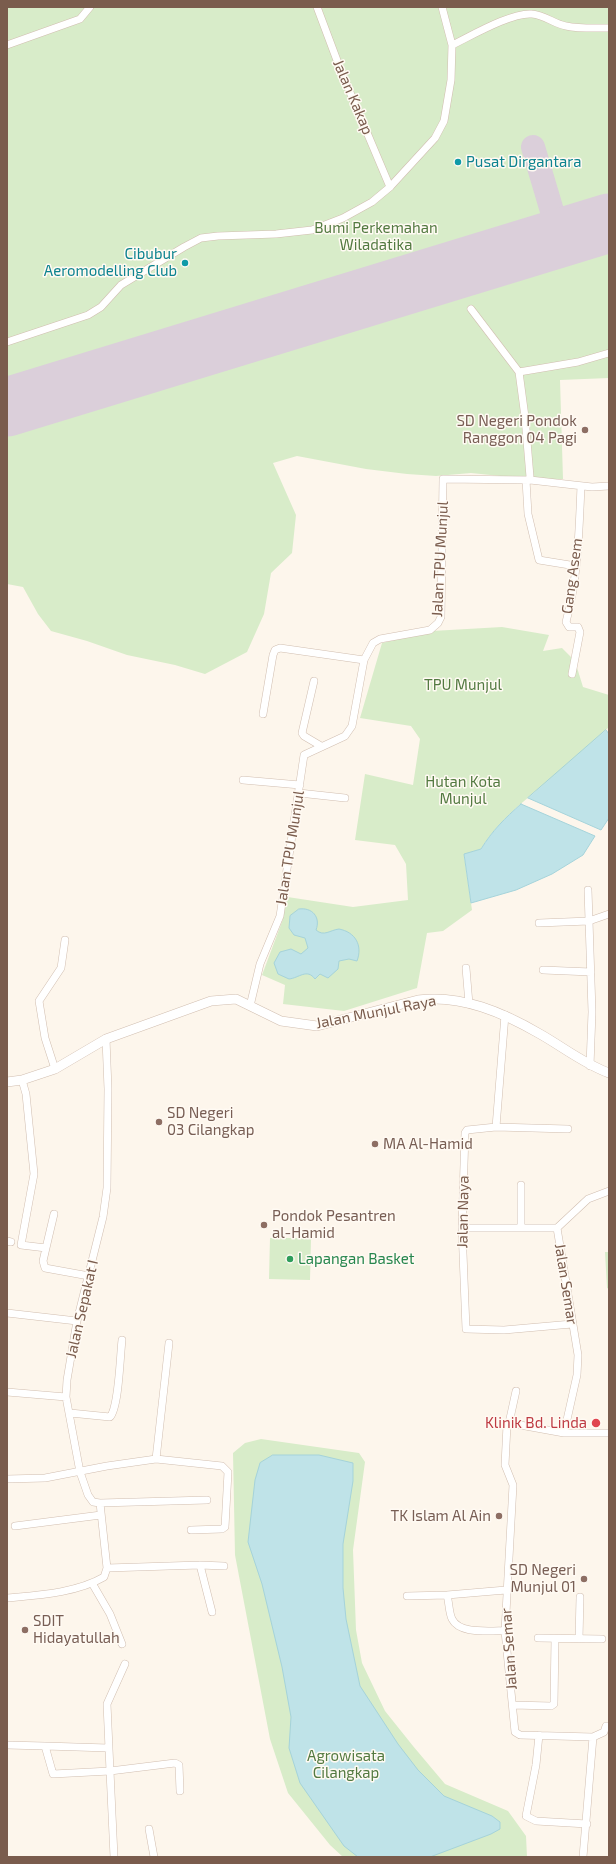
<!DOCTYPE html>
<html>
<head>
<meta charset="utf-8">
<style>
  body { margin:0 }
  #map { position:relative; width:616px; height:1864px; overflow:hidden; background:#fdf6ec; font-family:"Exo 2",sans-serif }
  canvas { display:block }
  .frame { position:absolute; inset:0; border:8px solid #7a5c4d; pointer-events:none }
</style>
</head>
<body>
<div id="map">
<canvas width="616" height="1864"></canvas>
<div class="frame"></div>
</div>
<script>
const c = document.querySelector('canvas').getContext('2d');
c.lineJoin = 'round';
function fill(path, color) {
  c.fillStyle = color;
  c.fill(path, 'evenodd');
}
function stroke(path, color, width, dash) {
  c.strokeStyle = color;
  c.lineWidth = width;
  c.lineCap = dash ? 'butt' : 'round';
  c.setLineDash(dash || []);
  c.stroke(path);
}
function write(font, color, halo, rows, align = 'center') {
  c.font = font + ' "Exo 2",sans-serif';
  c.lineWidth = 3;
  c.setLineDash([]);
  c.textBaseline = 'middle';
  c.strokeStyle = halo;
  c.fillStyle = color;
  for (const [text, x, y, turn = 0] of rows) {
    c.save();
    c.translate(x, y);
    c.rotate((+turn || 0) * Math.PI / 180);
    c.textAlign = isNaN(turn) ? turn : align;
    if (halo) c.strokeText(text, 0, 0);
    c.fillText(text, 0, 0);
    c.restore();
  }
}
const green = new Path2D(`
  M 7,7 L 609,7 L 609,378 L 560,380 L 563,479 L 530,479 L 471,473 L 436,476 L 407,474 L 366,469 L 297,456 L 273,463 L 296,515 L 292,553 L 271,573 L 264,614 L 247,652 L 205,674 L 175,665 L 127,655 L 87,641 L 51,631 L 38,614 L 23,587 L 7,584 Z
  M 502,627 L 549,635 L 543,651 L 562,648 L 575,661 L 583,687 L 609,695 L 609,727 C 592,743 575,759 557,774 C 529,797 500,818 481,849 L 464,855 L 472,910 L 443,931 L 427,933 L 417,988 L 344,1011 L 283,1004 L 285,985 L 262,975 L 283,919 L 281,896 L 353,907 L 408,900 L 406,864 L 395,845 L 355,840 L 365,774 L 413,785 L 420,739 L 411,726 L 360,718 L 382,643 L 432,631 Z
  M 270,1238 L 311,1238 L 310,1280 L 269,1279 Z
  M 605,1252 L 609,1252 L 609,1289 L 607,1288 Z
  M 261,1439 L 359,1453 L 365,1462 L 353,1550 L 356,1630 L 362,1663 L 385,1711 L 413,1746 L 445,1784 L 508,1811 L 526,1836 L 527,1857 L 343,1857 L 330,1845 L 288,1793 L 270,1739 L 235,1555 L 233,1453 L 245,1443 Z`);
const water = new Path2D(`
  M 606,730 L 609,734 L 609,818 L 601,830 L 528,798 Z
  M 521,804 L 595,836 L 583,855 L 552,874 L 516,890 L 471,903 L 464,854 L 481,849 C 492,831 505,818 521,804 Z
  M 299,909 C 312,907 321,917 316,930 C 324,937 330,930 339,929 C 355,932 363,945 357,961 L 349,959 L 339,961 L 338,969 L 328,978 L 320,974 L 315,979 C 307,968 299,978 289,979 L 278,974 L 274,963 L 280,952 L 291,949 L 301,954 L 308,948 L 305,938 L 294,935 L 289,928 L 290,916 Z
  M 273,1455 L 319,1455 L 353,1463 L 353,1481 L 343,1544 L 343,1588 L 346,1619 L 360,1686 L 398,1744 L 418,1770 L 444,1796 L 492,1816 L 500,1822 L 500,1829 L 491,1834 L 430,1857 L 358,1857 L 344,1846 L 300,1783 L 289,1748 L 291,1717 L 282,1667 L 262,1584 L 248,1542 L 255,1480 L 260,1463 Z`);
const taxiway = new Path2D(`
  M 533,147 L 560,238`);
const runway = new Path2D(`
  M 7,407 L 609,223`);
const minor = new Path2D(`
  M 317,7 L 341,71 L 390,187
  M 7,45 L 80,19 L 90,7
  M 452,45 C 471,36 512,12 532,14 C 545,15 554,24 566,26 C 580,29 595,28 609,28
  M 471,309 L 519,372 L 578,362 L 609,353
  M 7,342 L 88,315 L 101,307 L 121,285 L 184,247 L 201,238 L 218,236 L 276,234 L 312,230 L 343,218 L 372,202 L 390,187 L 435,138 L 444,121 L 451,80 L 452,45 L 442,7
  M 519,372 L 525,417 L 530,477
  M 526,480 L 528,514 L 539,560 L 576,566
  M 572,674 L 580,632 L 578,627 L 569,627 L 566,622 C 578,578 579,532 581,486
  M 314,681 L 302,733 L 304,736 L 321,746
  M 263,714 L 273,655 L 275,650 L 280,648 L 364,660
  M 243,780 L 300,785
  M 299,793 L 345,798
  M 588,890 L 592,1012 L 590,1066
  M 539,923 L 589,921 L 609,914
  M 466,968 L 469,1004
  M 543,970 L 591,972
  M 250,1006 L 260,964 L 280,916 L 304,755 L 345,736 L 352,726 L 364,660 L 373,643 L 380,639 L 430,630 L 438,623 L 441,617 L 443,479 L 530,480 L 592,487 L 609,486
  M 55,1069 L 45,1038 L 39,1001 L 61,968 L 65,940
  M 22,1080 L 26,1094 L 34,1174 L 21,1245 L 46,1248 L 43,1261 L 45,1268 L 89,1276
  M 496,1127 L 505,1015
  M 568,1129 L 496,1127 L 467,1130 L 465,1133 L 462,1228 L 466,1329 L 504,1330 L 572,1324
  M 521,1227 L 521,1185
  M 462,1228 L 557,1228
  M 557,1228 L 578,1355 L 577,1375 L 564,1433
  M 557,1228 L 588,1199 L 609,1191
  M 7,1241 L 11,1242
  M 46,1248 L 54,1214
  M 7,1313 L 77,1321
  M 7,1392 L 66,1397
  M 70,1413 L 110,1417 C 119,1407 120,1356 122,1340
  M 509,1423 L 516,1391
  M 156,1459 L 222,1466 L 228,1472 L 225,1527 L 222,1529 L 191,1530
  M 7,1479 L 45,1478 L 107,1466 L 156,1459 L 169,1343
  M 100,1503 L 207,1500
  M 15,1526 L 101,1515
  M 107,1568 L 200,1565
  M 92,1583 L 110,1614 L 122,1644
  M 447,1595 C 449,1602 449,1613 452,1619 C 460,1635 490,1630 505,1631
  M 407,1596 L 447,1595 L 506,1590
  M 7,1598 C 39,1595 76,1593 104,1577 L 107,1568 L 100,1503 L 93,1502 L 88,1495 L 80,1472 L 66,1397 L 67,1380 L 77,1321 L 103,1217 L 107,1188 L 108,1089 L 106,1039
  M 212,1612 L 200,1565 L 224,1566
  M 538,1638 L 602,1639
  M 579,1639 L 580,1597
  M 125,1664 L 107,1704 L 110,1771 L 175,1763 L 179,1765 L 180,1791
  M 513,1705 L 551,1706 L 554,1704 L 555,1639
  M 539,1735 L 536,1765 L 526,1816 L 536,1821 L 587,1824
  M 593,1737 L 604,1732 L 606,1726 L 609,1726
  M 7,1745 L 45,1746 L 53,1774 L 110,1771 L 114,1857
  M 45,1746 L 108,1748
  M 149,1829 L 154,1857
  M 583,1857 L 593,1737 L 520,1735 L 515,1732 L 505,1631 L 513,1485 L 505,1465 L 507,1425 L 509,1423 L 564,1433 L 609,1433`);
const tertiary = new Path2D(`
  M 7,1082 L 22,1080 L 55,1069 L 106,1039 L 211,1001 L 236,999 L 281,1021 L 317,1026 L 418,1000 C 461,994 504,1013 540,1034 C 563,1047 584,1064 609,1073`);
const markers = [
  [458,162,4,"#0f9aa8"],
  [185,263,4,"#0f9aa8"],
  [585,430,4,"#8d6e63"],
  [159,1122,4,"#8d6e63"],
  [375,1144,4,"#8d6e63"],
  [264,1225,4,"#8d6e63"],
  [290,1259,4,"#2e9e5b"],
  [596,1423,5,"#e0444e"],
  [499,1516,4,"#8d6e63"],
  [584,1579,4,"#8d6e63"],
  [25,1630,4,"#8d6e63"]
];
const streetNames = [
  ["Jalan Kakap",353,97,67],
  ["Jalan TPU Munjul",440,559,-87],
  ["Gang Asem",572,576,-82],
  ["Jalan TPU Munjul",290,848,-81],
  ["Jalan Munjul Raya",376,1012,-11],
  ["Jalan Naya",463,1212,-89],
  ["Jalan Semar",566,1284,81],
  ["Jalan Sepakat I",82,1309,-77],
  ["Jalan Semar",509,1649,-94]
];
const cultureNames = [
  ["Pusat Dirgantara",466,162],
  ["Cibubur",177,254,"right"],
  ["Aeromodelling Club",177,271,"right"]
];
const parkNames = [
  ["Bumi Perkemahan",376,228],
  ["Wiladatika",376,245],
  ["TPU Munjul",463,685],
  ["Hutan Kota",463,782],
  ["Munjul",463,799],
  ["Agrowisata",346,1756],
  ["Cilangkap",346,1773]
];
const educationNames = [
  ["SD Negeri Pondok",577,421,"right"],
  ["Ranggon 04 Pagi",577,438,"right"],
  ["SD Negeri",167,1113],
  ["03 Cilangkap",167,1130],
  ["MA Al-Hamid",383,1144],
  ["Pondok Pesantren",272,1216],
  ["al-Hamid",272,1233],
  ["TK Islam Al Ain",491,1516,"right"],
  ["SD Negeri",576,1570,"right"],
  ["Munjul 01",576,1587,"right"],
  ["SDIT",33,1621],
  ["Hidayatullah",33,1638]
];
const leisureNames = [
  ["Lapangan Basket",298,1259]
];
const healthNames = [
  ["Klinik Bd. Linda",587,1423]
];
fill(green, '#d8ecc9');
fill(water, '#bfe3e8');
stroke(water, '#a5d3da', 1);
stroke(taxiway, '#dbcfda', 24);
stroke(runway, '#dbcfda', 59);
stroke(minor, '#d1beb0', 8);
stroke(tertiary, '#d1beb0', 10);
stroke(minor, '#fff', 7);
stroke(tertiary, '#fff', 9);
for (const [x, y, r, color] of markers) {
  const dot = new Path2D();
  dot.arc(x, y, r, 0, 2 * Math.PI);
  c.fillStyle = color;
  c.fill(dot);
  stroke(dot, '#fffaf3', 1.5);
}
write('15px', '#7a5c4d', '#fffaf3', streetNames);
write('15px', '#0d838f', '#fffaf3', cultureNames, 'left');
write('15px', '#537a41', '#fffaf3', parkNames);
write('15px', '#785e54', '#fffaf3', educationNames, 'left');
write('15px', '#27864d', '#fffaf3', leisureNames, 'left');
write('15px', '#be3a42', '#fffaf3', healthNames, 'right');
</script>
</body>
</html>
